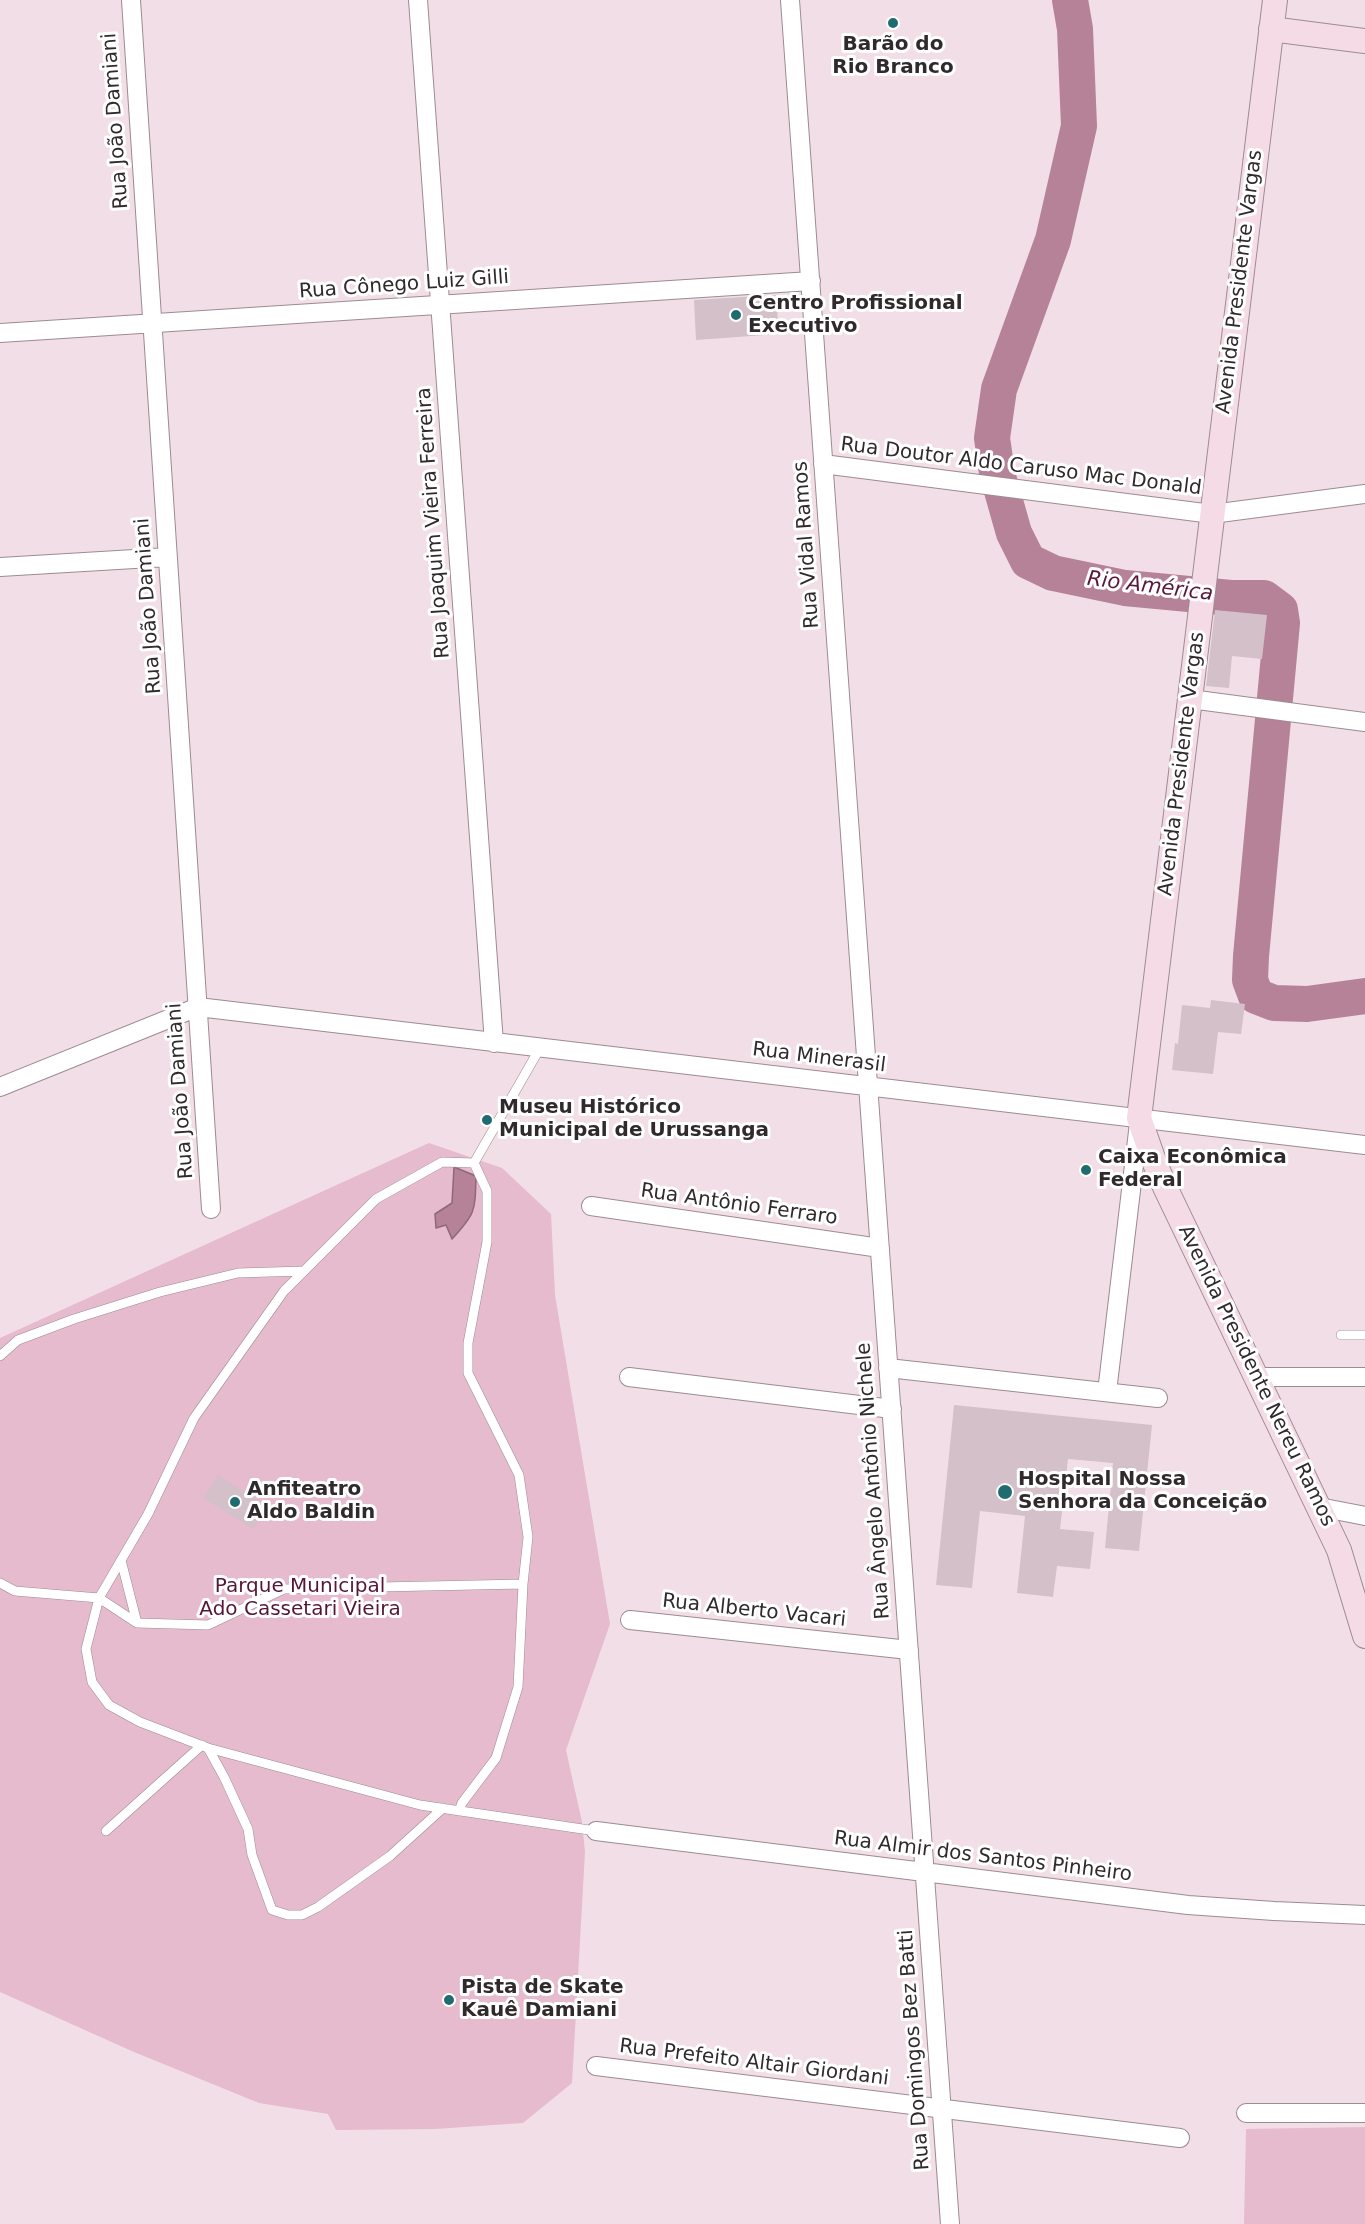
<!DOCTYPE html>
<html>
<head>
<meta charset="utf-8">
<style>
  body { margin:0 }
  canvas { display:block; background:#f2dee6 }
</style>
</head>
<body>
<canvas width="1365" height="2224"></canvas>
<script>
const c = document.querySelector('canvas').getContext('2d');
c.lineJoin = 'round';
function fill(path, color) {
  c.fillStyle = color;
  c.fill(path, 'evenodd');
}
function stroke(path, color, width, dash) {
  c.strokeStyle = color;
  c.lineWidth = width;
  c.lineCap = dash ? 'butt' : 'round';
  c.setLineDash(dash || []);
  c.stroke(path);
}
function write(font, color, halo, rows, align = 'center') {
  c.font = font + ' "DejaVu Sans",sans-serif';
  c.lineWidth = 6;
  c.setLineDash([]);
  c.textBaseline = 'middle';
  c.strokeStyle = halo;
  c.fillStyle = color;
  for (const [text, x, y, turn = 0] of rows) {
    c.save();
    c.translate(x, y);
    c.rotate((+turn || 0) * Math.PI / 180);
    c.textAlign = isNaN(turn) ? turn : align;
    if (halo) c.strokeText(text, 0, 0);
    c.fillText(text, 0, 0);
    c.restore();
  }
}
const green = new Path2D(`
  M 429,1143 L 502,1168 L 551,1214 L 555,1295 L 610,1624 L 566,1750 L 582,1822 L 585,1852 L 572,2083 L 523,2123 L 435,2129 L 336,2130 L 328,2114 L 259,2103 L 134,2052 L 0,1992 L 0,1338 Z
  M 1365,2127 L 1365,2224 L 1244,2224 L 1246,2129 Z`);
const water = new Path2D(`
  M 454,1167 L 476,1176 C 475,1211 476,1213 452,1239 L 446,1225 L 436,1228 L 435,1214 L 452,1203 Z`);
const river = new Path2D(`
  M 1070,0 L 1075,29 L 1079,126 L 1053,240 L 999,389 L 992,438 L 997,473 L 1014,533 L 1028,561 L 1053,573 L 1125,588 L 1231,598 L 1264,598 L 1280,610 L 1282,623 L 1251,956 L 1250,980 L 1256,996 L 1274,1003 L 1307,1004 L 1365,996`);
const building = new Path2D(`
  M 776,295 L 779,334 L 696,340 L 694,300 Z
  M 1215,610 L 1267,615 L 1262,659 L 1232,656 L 1229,688 L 1206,686 Z
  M 1211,1000 L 1245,1004 L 1241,1034 L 1218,1032 L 1213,1074 L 1172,1070 L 1175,1043 L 1178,1044 L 1182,1005 L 1210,1008 Z
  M 954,1405 L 1152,1425 L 1139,1551 L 1105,1548 L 1113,1463 L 1068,1459 L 1060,1529 L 1094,1532 L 1090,1569 L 1057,1566 L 1053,1597 L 1017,1593 L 1025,1516 L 980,1511 L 972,1588 L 936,1585 Z
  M 218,1475 L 267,1505 L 253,1529 L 203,1498 Z`);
const lane = new Path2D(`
  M 540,1048 L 474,1163 L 442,1162 L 376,1199 L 284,1291 L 194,1418 L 148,1514 L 99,1598 L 86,1649 L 92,1682 L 109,1705 L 140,1722 L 208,1748 L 420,1805 L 596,1831
  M 1341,1335 L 1365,1335
  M 0,1356 L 18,1340 L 74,1319 L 160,1292 L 238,1273 L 304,1271
  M 121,1560 L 137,1623
  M 0,1583 L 15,1591 L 99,1598 L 137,1623 L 208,1625 L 284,1589 L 523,1584
  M 208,1748 L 224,1777 L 248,1829 L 252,1855 L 272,1910 L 288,1915 L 302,1915 L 318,1907 L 390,1856 L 443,1808
  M 459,1811 L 462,1803 L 496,1758 L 518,1687 L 523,1584 L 528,1537 L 519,1475 L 468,1373 L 468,1343 L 487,1242 L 487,1191 L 474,1163
  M 106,1831 L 202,1745`);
const street = new Path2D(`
  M 131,0 L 211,1209
  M 418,0 L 494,1043
  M 790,0 L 950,2224
  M 0,333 L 811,281
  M 823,464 L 1212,514 L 1365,494
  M 0,567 L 168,557
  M 1190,699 L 1365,722
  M 0,1087 L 198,1007 L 1365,1145
  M 591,1206 L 880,1248
  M 888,1368 L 1158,1398
  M 629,1377 L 892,1409
  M 1257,1377 L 1365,1377
  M 1107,1392 L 1139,1123
  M 1319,1507 L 1365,1516
  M 630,1620 L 909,1650
  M 596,1831 L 1188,1905 L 1274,1911 L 1365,1915
  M 596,2066 L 1180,2138
  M 1246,2113 L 1365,2113`);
const secondary = new Path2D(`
  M 1275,0 L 1139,1118 L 1154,1161 L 1165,1187 L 1339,1550 L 1365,1636
  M 1271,29 L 1365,41`);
const markers = [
  [893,23,6,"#1f6b70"],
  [736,315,6,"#1f6b70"],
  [487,1120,6,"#1f6b70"],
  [1086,1170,6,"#1f6b70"],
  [1005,1492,8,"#1f6b70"],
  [235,1502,6,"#1f6b70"],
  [449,2000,6,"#1f6b70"]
];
const poiNames = [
  ["Barão do",893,45,"center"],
  ["Rio Branco",893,68,"center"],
  ["Centro Profissional",748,304],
  ["Executivo",748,327],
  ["Museu Histórico",499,1108],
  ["Municipal de Urussanga",499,1131],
  ["Caixa Econômica",1098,1158],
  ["Federal",1098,1181],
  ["Hospital Nossa",1018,1480],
  ["Senhora da Conceição",1018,1503],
  ["Anfiteatro",247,1490],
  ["Aldo Baldin",247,1513],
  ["Pista de Skate",461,1988],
  ["Kauê Damiani",461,2011]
];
const streetNames = [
  ["Rua João Damiani",116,121,-94],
  ["Avenida Presidente Vargas",1240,282,-83],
  ["Rua Cônego Luiz Gilli",404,285,-4],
  ["Rua Doutor Aldo Caruso Mac Donald",1021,467,7],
  ["Rua Joaquim Vieira Ferreira",434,523,-94],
  ["Rua Vidal Ramos",807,545,-94],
  ["Rua João Damiani",149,606,-94],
  ["Avenida Presidente Vargas",1182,764,-83],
  ["Rua Minerasil",819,1058,7],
  ["Rua João Damiani",181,1091,-94],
  ["Rua Antônio Ferraro",739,1205,8],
  ["Avenida Presidente Nereu Ramos",1256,1376,64],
  ["Rua Ângelo Antônio Nichele",874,1481,-94],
  ["Rua Alberto Vacari",754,1611,6],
  ["Rua Almir dos Santos Pinheiro",983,1857,7],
  ["Rua Domingos Bez Batti",915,2050,-94],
  ["Rua Prefeito Altair Giordani",754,2063,7]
];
const parkNames = [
  ["Parque Municipal",300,1587],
  ["Ado Cassetari Vieira",300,1610]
];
const waterNames = [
  ["Rio América",1150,587,7]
];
fill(green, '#e6bbcd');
fill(water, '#b68298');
stroke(water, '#8e6878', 1.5);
stroke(river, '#b68298', 36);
fill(building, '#d4c0c8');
stroke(lane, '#9d8b92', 10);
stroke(street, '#9d8b92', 20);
stroke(secondary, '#9d8b92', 26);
stroke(lane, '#fff', 9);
stroke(street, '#fff', 18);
stroke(secondary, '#f4dbe6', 24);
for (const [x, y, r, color] of markers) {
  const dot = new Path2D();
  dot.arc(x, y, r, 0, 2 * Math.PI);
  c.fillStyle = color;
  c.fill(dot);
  stroke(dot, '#fff', 2);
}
write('bold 20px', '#312a2d', '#fff', poiNames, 'left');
write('20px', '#312a2d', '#fff', streetNames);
write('20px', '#561638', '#fff', parkNames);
write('italic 21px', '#59193a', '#fff', waterNames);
</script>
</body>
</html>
